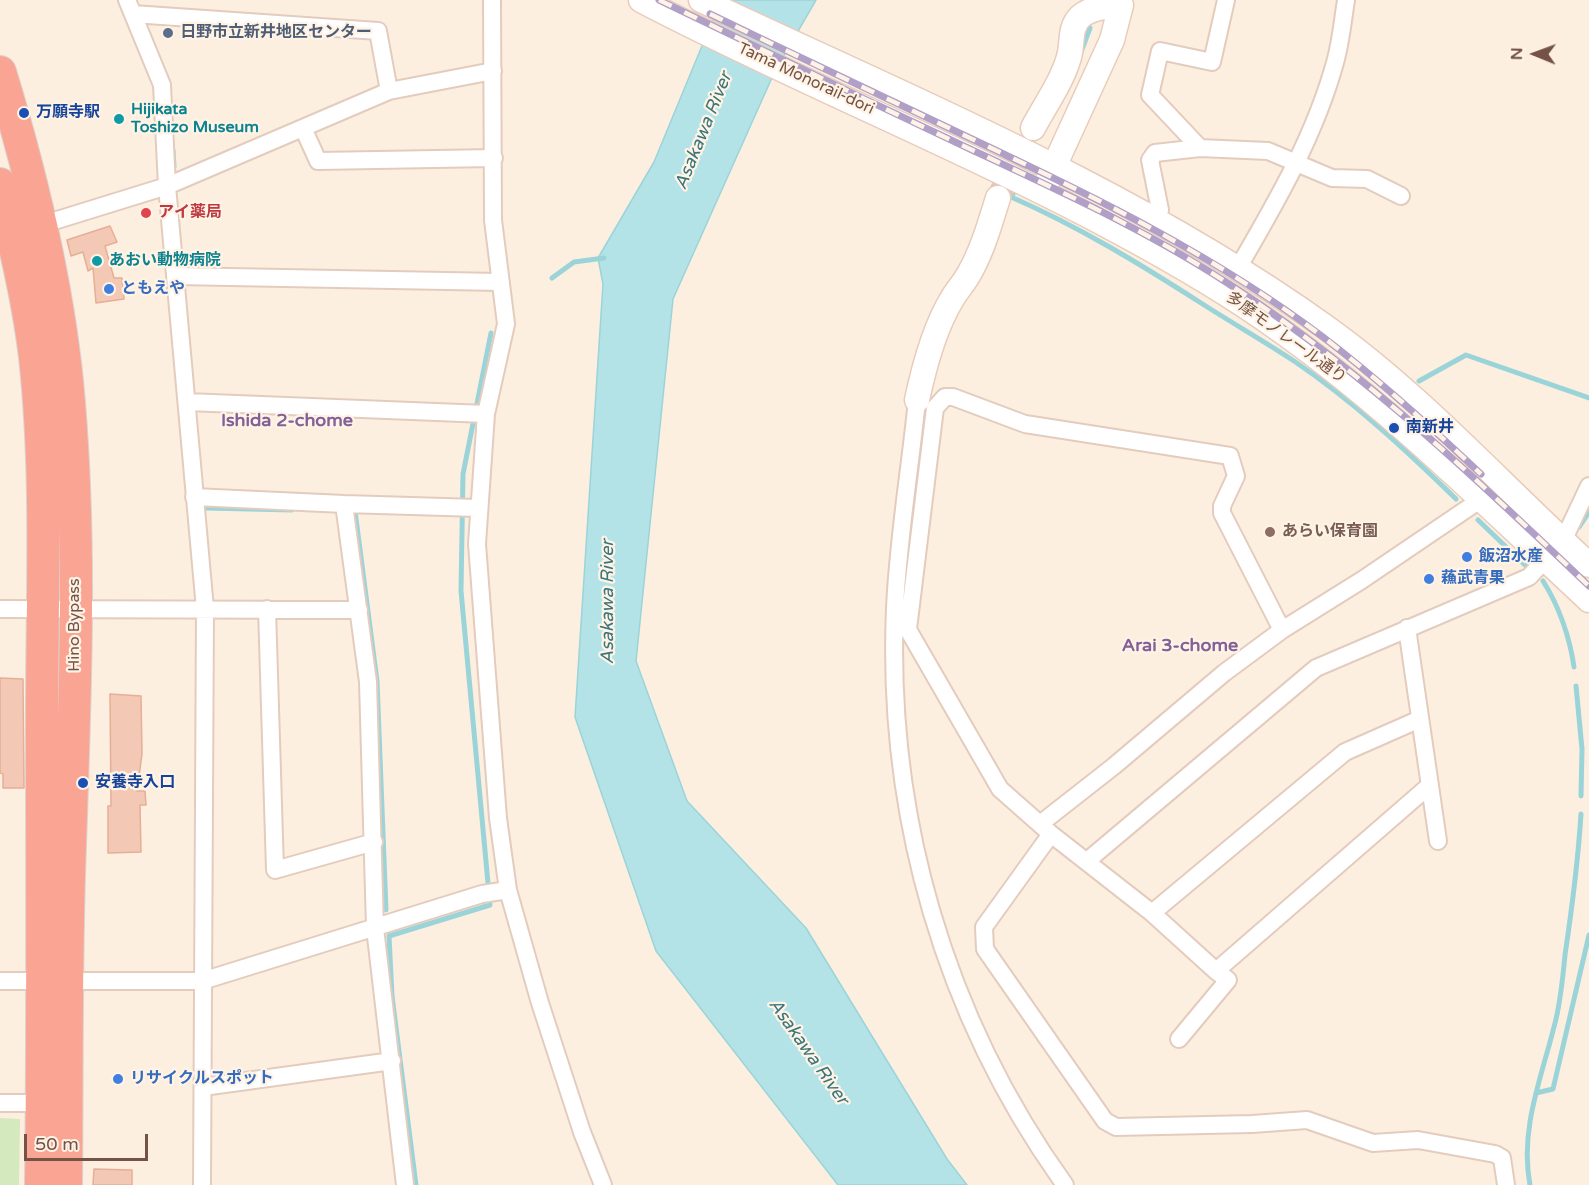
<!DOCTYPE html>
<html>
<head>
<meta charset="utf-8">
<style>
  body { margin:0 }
  #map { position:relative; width:1589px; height:1185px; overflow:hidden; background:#fdefdf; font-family:"Varela Round",sans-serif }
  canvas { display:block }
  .north { position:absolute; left:1505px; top:24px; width:60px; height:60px; -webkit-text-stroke:4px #fff3e6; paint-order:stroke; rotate:271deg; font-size:16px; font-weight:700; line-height:24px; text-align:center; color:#745346 }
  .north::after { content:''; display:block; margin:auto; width:21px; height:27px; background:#745346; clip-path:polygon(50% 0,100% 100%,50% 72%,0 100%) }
  .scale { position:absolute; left:24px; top:1134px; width:124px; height:27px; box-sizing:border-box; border:3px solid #745346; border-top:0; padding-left:8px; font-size:18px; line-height:21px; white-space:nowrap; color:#745346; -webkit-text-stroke:4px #fff3e6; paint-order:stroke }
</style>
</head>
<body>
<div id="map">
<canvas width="1589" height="1185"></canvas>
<div class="north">N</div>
<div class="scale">50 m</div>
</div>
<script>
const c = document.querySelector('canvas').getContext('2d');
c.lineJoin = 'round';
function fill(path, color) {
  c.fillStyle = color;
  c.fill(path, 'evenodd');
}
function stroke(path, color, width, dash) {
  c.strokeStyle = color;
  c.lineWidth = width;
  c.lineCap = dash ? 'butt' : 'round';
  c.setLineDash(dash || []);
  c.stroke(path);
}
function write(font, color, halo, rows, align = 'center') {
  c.font = font + ' "Varela Round","Noto Sans JP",sans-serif';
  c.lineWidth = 4.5;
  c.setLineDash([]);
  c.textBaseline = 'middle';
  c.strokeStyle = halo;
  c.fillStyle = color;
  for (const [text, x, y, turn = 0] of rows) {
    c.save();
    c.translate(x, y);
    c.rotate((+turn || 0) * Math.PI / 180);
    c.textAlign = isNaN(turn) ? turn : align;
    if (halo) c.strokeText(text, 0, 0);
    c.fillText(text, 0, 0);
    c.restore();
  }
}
const green = new Path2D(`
  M 0,1118 L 20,1119 L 19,1185 L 0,1185 Z`);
const water = new Path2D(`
  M 721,0 L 816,0 L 775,71 L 673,299 L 636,661 L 687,801 L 806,928 L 947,1159 L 967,1185 L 838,1185 L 656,951 L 575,717 L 603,284 L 598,258 L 654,162 Z`);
const stream = new Path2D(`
  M 1081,52 L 1090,28
  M 173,150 L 174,167
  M 1013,194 L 1011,197 C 1078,226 1140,264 1201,303 C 1232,323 1264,341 1294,361 C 1353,401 1406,450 1456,499
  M 552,278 L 574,262 L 604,258
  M 1419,381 L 1466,355 L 1589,398
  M 206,508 L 292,510
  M 355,511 L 377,681 L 386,910
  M 1478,520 L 1526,566
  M 1579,527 L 1589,512
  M 1543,581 C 1559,606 1570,638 1574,667
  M 1576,686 L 1582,749 L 1581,796
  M 1536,1093 L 1553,1089 L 1589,935
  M 416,1185 L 392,996 L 389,936 L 490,905 L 461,591 L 463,474 L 491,333
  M 1530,1185 C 1519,1128 1543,1074 1556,1019 C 1561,998 1563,976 1565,955 C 1572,908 1578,861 1581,814`);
const building = new Path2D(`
  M 110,226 L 117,242 L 105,246 L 114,278 L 122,278 L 124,299 L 96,303 L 93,268 L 88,271 L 83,252 L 71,256 L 67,240 Z
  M 0,678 L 23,679 L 24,788 L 3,788 L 3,774 L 0,773 Z
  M 110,694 L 141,696 L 142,754 L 137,791 L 145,791 L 146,805 L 140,805 L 141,852 L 108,853 L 108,806 L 111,806 Z
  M 94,1169 L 132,1170 L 132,1185 L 93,1185 Z`);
const secondaryTunnel = new Path2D(`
  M 998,198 L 1033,128`);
const street = new Path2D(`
  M 127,0 L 162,85 L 167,186 L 205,609 L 202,1185
  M 492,0 L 493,220 L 506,324 L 486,414 L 477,544 L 498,818 L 508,890 L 540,1003 L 582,1132 L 603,1185
  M 133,14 L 378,31 L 389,91
  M 303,128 L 318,161 L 494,158
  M 1200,148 L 1150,95 L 1160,51 L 1212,62 L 1226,0
  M 1155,220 L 1160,210 L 1150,160 L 1155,153 L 1200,148 L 1268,151 L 1332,178 L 1367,179 L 1401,196
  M 41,225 L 167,186 L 389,91 L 493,71
  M 1238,268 C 1277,201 1316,134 1336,59 C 1341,40 1343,19 1346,0
  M 175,276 L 500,282
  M 917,400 C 910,470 898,539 895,608 C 886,814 944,1017 1065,1185
  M 187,402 L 486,414
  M 194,497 L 344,504
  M 0,609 L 359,610
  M 267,609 L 275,870 L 374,842
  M 903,621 L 1000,789 L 1051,834 L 1152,913 L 1216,971
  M 1407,628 L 1438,841
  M 908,629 L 935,408 L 945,397 L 953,397 L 1025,424 L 1230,456 L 1236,476 L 1222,506 L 1222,513 L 1282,630
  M 1040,824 L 1114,766 L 1224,673 L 1282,630 L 1362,580 L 1480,500
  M 1051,834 L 984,927 L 985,949 L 1105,1121 L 1116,1127 L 1252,1124 L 1307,1120 L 1373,1143 L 1418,1140 L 1495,1154 L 1502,1158 L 1506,1185
  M 1087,861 L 1316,668 L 1529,577 L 1563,541 L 1589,486
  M 1152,913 L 1345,752 L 1420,719
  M 0,981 L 43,981
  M 68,981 L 202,981 L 482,894 L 508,890
  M 1179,1039 L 1228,980 L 1216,971 L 1430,785
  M 203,1087 L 392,1061
  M 0,1103 L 42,1103
  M 405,1185 L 375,928 L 368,682 L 344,504 L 478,508`);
const secondary = new Path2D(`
  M 641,0 C 834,101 1039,177 1225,293 C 1359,377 1473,492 1589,600
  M 701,0 C 909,98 1137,192 1324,326 C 1421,395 1501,485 1589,565
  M 1033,128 C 1045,105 1062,82 1069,57 C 1073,43 1069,28 1080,17 C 1091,7 1107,7 1121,5 L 1112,40 L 1047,182
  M 917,400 C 924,367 934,328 952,299 C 957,290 965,282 970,272 C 983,249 990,223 998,198`);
const highway = new Path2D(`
  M 0,72 C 33,180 60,291 69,403 C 82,559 74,718 69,875 C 66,978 67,1082 66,1185
  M 0,184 C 14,242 28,299 35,357 C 48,476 42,597 42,716 C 42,872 43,1028 41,1185`);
const rail = new Path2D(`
  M 659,0 C 763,50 866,100 970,149 C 1062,192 1157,235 1241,292 C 1368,376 1479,481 1589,586
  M 710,14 C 797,56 884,97 972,139 C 1093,196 1216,256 1323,337 C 1378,379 1430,426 1481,474`);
const markers = [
  [168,33,6,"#5c6f8a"],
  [24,113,6,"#1a4fb4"],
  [119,119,6,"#0f9aa8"],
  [146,213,6,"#e0444e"],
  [97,261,6,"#0f9aa8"],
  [109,289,6,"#3f7fe0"],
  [1394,428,6,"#1a4fb4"],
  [1270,532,6,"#8d6e63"],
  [1467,557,6,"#3f7fe0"],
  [1429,579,6,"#3f7fe0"],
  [83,783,6,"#1a4fb4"],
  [118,1079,6,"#3f7fe0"]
];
const serviceNames = [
  ["日野市立新井地区センター",180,33]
];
const streetNames = [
  ["Tama Monorail-dori",806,79,25],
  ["多摩モノレール通り",1286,338,36],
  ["Hino Bypass",75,625,-90]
];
const cultureNames = [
  ["Hijikata",131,110],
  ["Toshizo Museum",131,128],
  ["あおい動物病院",109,261]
];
const transitNames = [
  ["万願寺駅",36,113],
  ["南新井",1406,428],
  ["安養寺入口",95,783]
];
const healthNames = [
  ["アイ薬局",158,213]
];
const shopNames = [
  ["ともえや",121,289],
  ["飯沼水産",1479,557],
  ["蘓武青果",1441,579],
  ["リサイクルスポット",130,1079]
];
const educationNames = [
  ["あらい保育園",1282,532]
];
const waterNames = [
  ["Asakawa River",704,131,-68],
  ["Asakawa River",608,602,-90],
  ["Asakawa River",808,1052,55]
];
const neighbourhoodNames = [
  ["Ishida 2-chome",287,421],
  ["Arai 3-chome",1180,646]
];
fill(green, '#d4eabe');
fill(water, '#b4e3e7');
stroke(water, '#9ad4d9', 1.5);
stroke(stream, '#9ad4d9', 5);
fill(building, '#f3c9b6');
stroke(building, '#e6ae96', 1.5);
stroke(secondaryTunnel, '#dbc8b9', 24, [24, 12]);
stroke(street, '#e3ccbe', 20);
stroke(secondary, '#e8ccbb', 27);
stroke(highway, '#dbd2cf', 34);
stroke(street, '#fff', 16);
stroke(secondary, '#fff', 24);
stroke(highway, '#faa593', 32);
stroke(rail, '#b09fc6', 7);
stroke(rail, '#fff3e6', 4.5, [14]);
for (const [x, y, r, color] of markers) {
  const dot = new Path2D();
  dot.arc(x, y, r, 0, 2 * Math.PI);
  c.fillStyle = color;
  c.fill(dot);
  stroke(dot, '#fff3e6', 2);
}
write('bold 16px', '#4e5e75', '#fff3e6', serviceNames, 'left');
write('16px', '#745346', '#fff3e6', streetNames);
write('bold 16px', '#0d838f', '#fff3e6', cultureNames, 'left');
write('bold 16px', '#164399', '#fff3e6', transitNames, 'left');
write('bold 16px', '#be3a42', '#fff3e6', healthNames, 'left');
write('bold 16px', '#366cbe', '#fff3e6', shopNames, 'left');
write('bold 16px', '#785e54', '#fff3e6', educationNames, 'left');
write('italic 18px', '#3a767b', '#fff3e6', waterNames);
write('bold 18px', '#816198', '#fff3e6', neighbourhoodNames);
</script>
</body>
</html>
